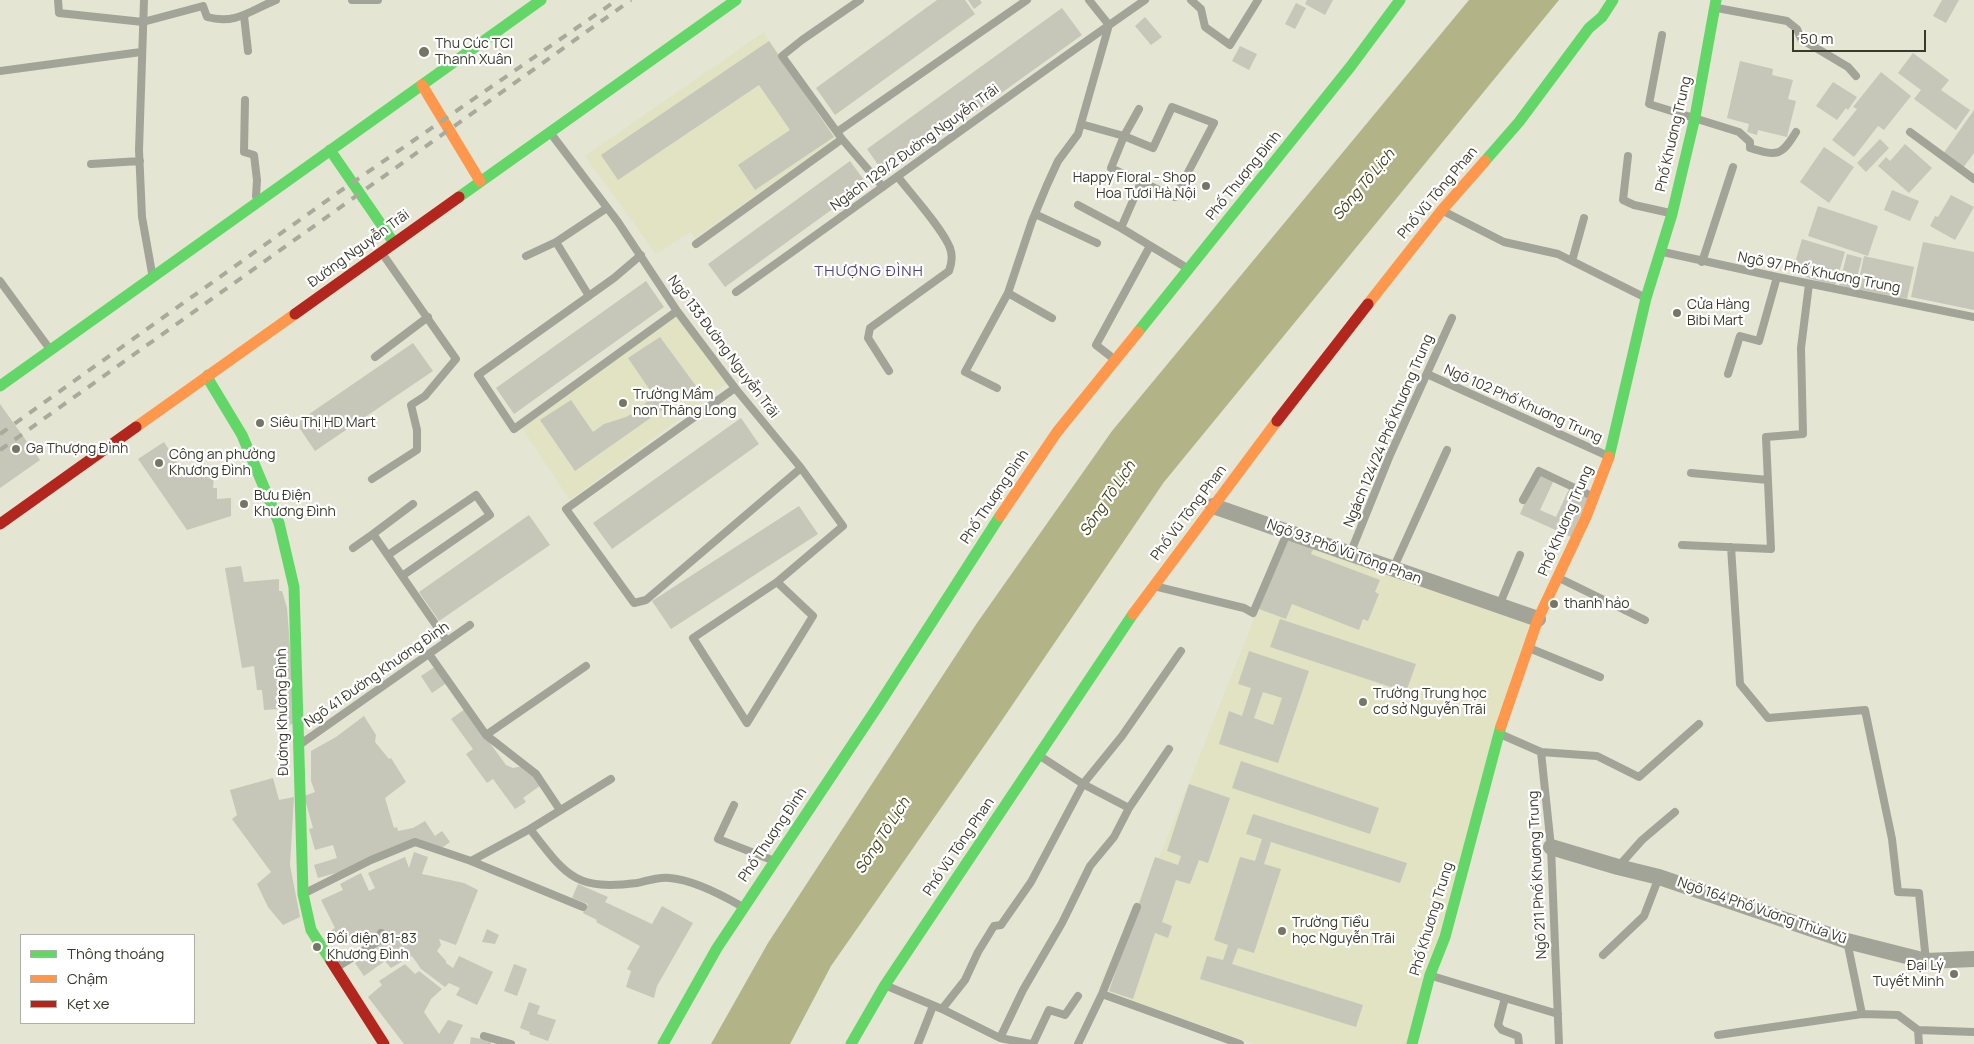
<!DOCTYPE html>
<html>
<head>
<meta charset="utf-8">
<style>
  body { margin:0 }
  #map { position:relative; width:1974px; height:1044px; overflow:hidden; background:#e4e5d2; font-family:Manrope,sans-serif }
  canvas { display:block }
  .legend { position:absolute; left:20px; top:934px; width:175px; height:90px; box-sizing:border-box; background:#fff; border:1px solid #b0b0ab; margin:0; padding:6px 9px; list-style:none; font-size:15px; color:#393a2c }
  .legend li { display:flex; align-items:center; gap:10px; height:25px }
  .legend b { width:25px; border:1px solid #b0b0ab }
  .scale { position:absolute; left:1792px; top:30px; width:134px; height:22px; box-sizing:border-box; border:2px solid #393a2c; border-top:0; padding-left:6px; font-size:15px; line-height:18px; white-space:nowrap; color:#393a2c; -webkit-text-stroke:4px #fff; paint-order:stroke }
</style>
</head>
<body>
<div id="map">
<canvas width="1974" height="1044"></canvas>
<ul class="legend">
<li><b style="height:6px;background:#63d668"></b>Thông thoáng</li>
<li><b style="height:6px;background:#ff974d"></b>Chậm</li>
<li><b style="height:6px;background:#b3261e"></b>Kẹt xe</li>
</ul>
<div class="scale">50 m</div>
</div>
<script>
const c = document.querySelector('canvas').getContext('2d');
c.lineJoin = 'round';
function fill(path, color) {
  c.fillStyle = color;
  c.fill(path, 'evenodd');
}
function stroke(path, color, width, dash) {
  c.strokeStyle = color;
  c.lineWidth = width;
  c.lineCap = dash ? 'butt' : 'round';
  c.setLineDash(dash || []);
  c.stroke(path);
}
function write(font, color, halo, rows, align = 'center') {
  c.font = font + ' Manrope,sans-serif';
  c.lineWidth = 4.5;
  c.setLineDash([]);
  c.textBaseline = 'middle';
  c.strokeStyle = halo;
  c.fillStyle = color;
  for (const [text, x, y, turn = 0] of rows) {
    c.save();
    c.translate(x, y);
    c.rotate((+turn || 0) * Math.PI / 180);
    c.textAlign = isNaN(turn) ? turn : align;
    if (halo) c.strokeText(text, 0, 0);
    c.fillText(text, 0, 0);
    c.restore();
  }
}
const built = new Path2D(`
  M 764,32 L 836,138 L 695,238 L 690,232 L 656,254 L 585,156 Z
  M 674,310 L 727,383 L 570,500 L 518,422 Z
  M 1288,533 L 1530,621 L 1407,1044 L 1254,1044 L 1098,988 L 1164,846 Z`);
const water = new Path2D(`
  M 1469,0 L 1559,0 L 1164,482 L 998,726 L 831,966 L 790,1044 L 711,1044 L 768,943 L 977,623 L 1112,431 Z`);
const building = new Path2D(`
  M 937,0 L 965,0 L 975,14 L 835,115 L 816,88 Z
  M 968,0 L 980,0 L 982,3 L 974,9 Z
  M 1307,0 L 1333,0 L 1325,15 L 1305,4 Z
  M 1942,0 L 1959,0 L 1946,23 L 1933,16 Z
  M 1296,3 L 1306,8 L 1295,29 L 1285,24 Z
  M 1062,8 L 1082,35 L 886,176 L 867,149 Z
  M 1145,17 L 1162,37 L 1151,45 L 1135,26 Z
  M 769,41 L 834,137 L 755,190 L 738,165 L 790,130 L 759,85 L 618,180 L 601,155 Z
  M 1240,46 L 1257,54 L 1249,70 L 1232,61 Z
  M 1913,53 L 1949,80 L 1941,90 L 1970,110 L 1956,130 L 1914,99 L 1921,90 L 1898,73 Z
  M 1740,61 L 1773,69 L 1772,75 L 1793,80 L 1788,99 L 1796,101 L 1787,137 L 1758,130 L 1757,135 L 1747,132 L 1749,124 L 1727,118 Z
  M 1881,72 L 1911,96 L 1884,130 L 1878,126 L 1854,157 L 1832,140 L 1857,109 L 1853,107 Z
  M 1833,82 L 1857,97 L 1848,110 L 1846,108 L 1837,120 L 1816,106 Z
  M 1974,110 L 1974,153 L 1963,168 L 1943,154 Z
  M 1880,139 L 1889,148 L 1866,172 L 1857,163 Z
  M 1905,144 L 1932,168 L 1909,193 L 1878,166 L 1886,157 L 1890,161 Z
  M 1824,147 L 1854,167 L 1829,203 L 1800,182 Z
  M 850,161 L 867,184 L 725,287 L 708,264 Z
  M 1892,190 L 1919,201 L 1910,221 L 1884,210 Z
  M 1951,195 L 1974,207 L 1955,240 L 1930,226 L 1935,216 L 1938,217 Z
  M 1818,206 L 1878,226 L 1868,256 L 1808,236 Z
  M 1802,239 L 1845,252 L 1835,286 L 1792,273 Z
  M 1923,242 L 1974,252 L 1974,310 L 1911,297 Z
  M 1847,254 L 1862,258 L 1854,289 L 1839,285 Z
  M 1864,256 L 1914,267 L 1907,299 L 1857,289 Z
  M 646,281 L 664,307 L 514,414 L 496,388 Z
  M 660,337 L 696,386 L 575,471 L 540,420 L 571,400 L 593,432 L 604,424 L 626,417 L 635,412 L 654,396 L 628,358 Z
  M 413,343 L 433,371 L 315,451 L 296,423 Z
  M 0,404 L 40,460 L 0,488 Z
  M 741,418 L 759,444 L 612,549 L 593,523 Z
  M 164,442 L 186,476 L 214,477 L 213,488 L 217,488 L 217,499 L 231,498 L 231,516 L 187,530 L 138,459 Z
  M 1538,473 L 1554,480 L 1540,510 L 1556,517 L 1569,489 L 1588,498 L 1571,537 L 1520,514 Z
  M 799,506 L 818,534 L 671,629 L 652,601 Z
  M 529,515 L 550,545 L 439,621 L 419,592 Z
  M 1288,533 L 1316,543 L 1311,554 L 1380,580 L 1375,592 L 1379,594 L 1368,621 L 1363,619 L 1359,630 L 1292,604 L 1286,619 L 1259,609 Z
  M 241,566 L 244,582 L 279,579 L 279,591 L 282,591 L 287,608 L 296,724 L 281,725 L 279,709 L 264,710 L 262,690 L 257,690 L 254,666 L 242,668 L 225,568 Z
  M 1280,619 L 1416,664 L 1406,692 L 1270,647 Z
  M 1249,651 L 1309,671 L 1278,763 L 1219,744 L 1229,711 L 1242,716 L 1251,688 L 1238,684 ZM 1263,692 L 1282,698 L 1273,725 L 1254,718 Z
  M 436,666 L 448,682 L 432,693 L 421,676 Z
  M 465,709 L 506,765 L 513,768 L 523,766 L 533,774 L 541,785 L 523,798 L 526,802 L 515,809 L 493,779 L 487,783 L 466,754 L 473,749 L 451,719 Z
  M 364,716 L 376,735 L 375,742 L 389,759 L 391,758 L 406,782 L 385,798 L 394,828 L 397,827 L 398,831 L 413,828 L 425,821 L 435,836 L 442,831 L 450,842 L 443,847 L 434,847 L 418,840 L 357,867 L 318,878 L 314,865 L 337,858 L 333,845 L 315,850 L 309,829 L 313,828 L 304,796 L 315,792 L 311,781 L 311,751 L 336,737 Z
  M 1241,761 L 1379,808 L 1370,834 L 1232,788 Z
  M 273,778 L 279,800 L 294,797 L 290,865 L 300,917 L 283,925 L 268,907 L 257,884 L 271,872 L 232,819 L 237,815 L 230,790 Z
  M 1189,784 L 1230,798 L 1208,863 L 1199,860 L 1190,884 L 1176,880 L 1162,922 L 1172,926 L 1168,938 L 1155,933 L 1133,999 L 1109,991 L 1155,857 L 1178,865 L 1181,856 L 1167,851 Z
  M 1253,814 L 1407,863 L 1400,883 L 1271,842 L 1264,864 L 1281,869 L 1254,953 L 1238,948 L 1232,964 L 1363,1005 L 1356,1027 L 1200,979 L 1207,956 L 1223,960 L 1228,945 L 1214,940 L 1240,857 L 1255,861 L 1262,839 L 1246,834 Z
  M 414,852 L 428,857 L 422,874 L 464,883 L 478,890 L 456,945 L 439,939 L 441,945 L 437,951 L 446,961 L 446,963 L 453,968 L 459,956 L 493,972 L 477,1005 L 456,995 L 460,988 L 449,983 L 445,987 L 421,969 L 412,956 L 391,968 L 385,961 L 364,976 L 355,963 L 387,941 L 382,931 L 379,938 L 362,945 L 354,934 L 335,943 L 330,931 L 335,928 L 321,900 L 343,890 L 340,884 L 361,873 L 369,891 L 375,888 L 368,873 L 405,857 L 409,868 Z
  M 578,884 L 608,897 L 605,902 L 652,924 L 662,906 L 693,923 L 657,986 L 654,998 L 626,987 L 631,971 L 627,969 L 640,946 L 596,922 L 597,920 L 583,913 L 588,904 L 572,898 Z
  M 487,929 L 499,935 L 495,944 L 482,942 Z
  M 405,964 L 415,974 L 419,971 L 442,989 L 431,999 L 424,1012 L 439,1034 L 448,1020 L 463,1025 L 453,1044 L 404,1044 L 368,997 L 382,985 L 379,981 Z
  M 514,964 L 527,969 L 517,996 L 504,991 Z
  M 529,1002 L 540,1006 L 537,1014 L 556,1020 L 548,1041 L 529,1034 L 530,1032 L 520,1028 Z
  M 471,1037 L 492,1041 L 491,1044 L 470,1044 Z`);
const lane = new Path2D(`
  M 58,0 L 59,13 L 143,22 L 203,6
  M 144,0 L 139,150 L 142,217 L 152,273
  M 352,0 L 378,0
  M 860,0 L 802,40 L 782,56 L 842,139 L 883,187
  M 1089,0 L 1109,25
  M 1191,0 L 1201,9 L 1205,27 L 1230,45 L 1258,0
  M 203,6 L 207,17 C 236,25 251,10 276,0
  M 1717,8 L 1787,21 L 1797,29 L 1801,39 L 1848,67 L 1856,76
  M 244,16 L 248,51
  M 1662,35 L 1649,104 L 1739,132 L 1750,142 L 1750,148 C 1777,156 1781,157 1796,132
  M 0,71 L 141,52
  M 245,100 L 244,152 L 254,155 L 257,180 L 256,196
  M 1081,124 L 1124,136 L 1139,109
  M 837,132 L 1027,0
  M 1910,132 L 1974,179
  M 552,135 L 618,222 L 677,311 L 735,388 L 801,468 L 843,526 L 777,582 L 693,638 L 747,723 L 813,616 L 777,582
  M 1628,156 L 1623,200 L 1634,205 L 1670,213
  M 91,164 L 140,161
  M 1078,205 L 1121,228 L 1187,268
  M 1445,212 L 1504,242 L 1558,254 L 1644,297
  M 1035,214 L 1097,243
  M 1121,228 L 1141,182 L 1111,168 L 1124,136 L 1153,148 L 1172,107 L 1214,123 L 1175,197 L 1141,182
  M 556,242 L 589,296
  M 696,244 L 842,139
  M 1663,252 L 1777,277 L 1974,317
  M 641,255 L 614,278 L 478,375 L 514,429 L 677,311
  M 526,256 L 556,242 L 607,208
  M 1572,261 L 1584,218
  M 1702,262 L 1733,167
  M 0,281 L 49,348
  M 736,292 C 873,195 1007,96 1145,0
  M 1008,293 L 1052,318
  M 375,357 L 428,317
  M 1114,359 L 1096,345 L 1150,246
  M 889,371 L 868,338 L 870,328 L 949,271 C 952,263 953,256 950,248 C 943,229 911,194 898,177
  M 1427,374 L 1608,456
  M 1728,374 L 1740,336 L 1759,341 L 1777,277
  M 735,388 L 566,509 L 634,603 L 646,600 L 801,468
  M 997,388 L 965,372 L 1008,293 L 1032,221 L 1047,185 L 1058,161 L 1078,134 L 1109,25
  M 1691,473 L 1768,480
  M 372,479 L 417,450 L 417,430 L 411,405 L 425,396 L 456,359 L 384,256
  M 1523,500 L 1539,471 L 1592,496
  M 373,534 L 413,504
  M 1682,545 L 1771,549 L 1766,437 L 1803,434 L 1801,348 L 1809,284
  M 1731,547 L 1740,684 L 1768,718 L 1865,710 L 1892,839 L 1898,892 L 1919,893 L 1926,961
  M 353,548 L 373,534 L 447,641
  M 1350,554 L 1390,455 L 1452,318
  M 388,555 L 476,495 L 490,515 L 402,576
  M 1393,569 L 1447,450
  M 1559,578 L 1645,620
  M 1154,586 L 1244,608 L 1253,613 L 1288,531
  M 1499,606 L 1520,555
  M 1529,648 L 1600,677
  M 429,654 L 486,735 L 586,666
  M 1500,734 L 1541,752 L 1551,847 L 1559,1044
  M 486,735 L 536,774 L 560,810
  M 302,743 L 470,625
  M 1541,752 L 1597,756 L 1639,777 L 1699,724
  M 1040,756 L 1083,784 L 1129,808
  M 734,805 L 718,839 L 772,860
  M 530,829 C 566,875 574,891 637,883 C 648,881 659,876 670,878 C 692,880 722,895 741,906
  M 471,861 L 583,907
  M 1618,867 L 1642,840 L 1675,812
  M 305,893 L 371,860 L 415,842 L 471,861 L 530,829 L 611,779
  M 1603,955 L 1644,916 L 1659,877
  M 337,967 L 379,941 L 381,933
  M 1432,976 L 1558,1014
  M 887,986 L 942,1009 L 1000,1038 L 1031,1044
  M 1102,994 L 1240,1044
  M 1505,998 L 1498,1025 L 1502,1030 L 1518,1036 L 1519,1044
  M 942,1009 L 965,980 L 978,952 L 994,926 L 1001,925 L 1031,882 L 1083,784 L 1122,736 L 1181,651
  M 1862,1014 L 1898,1015 L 1918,1030 L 1974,1032
  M 1918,1030 L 1919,1044
  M 1718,1035 L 1862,1014 L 1847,941
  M 484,1036 L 511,1044
  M 1000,1038 L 1023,990 L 1062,923 L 1090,866 L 1114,837 L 1129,808 L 1169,749
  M 918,1044 L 933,1006
  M 1033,1044 L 1049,1010 L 1065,1015 L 1078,996
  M 1078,1044 L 1102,994 L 1137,907`);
const street = new Path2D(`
  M 1213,506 L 1538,619
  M 1551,847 L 1618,867 L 1659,877 L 1847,941 L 1926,961 L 1974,959`);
const fast = new Path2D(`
  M 330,150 L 394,243
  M 1485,161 L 1519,122 L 1589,28 L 1602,17 L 1613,0
  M 459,197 L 736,0
  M 1138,332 L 1351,66 L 1400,0
  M 208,375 L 210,382 L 242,435 L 279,523 L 294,587 L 303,894 L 311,930 L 331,961
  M 0,386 L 541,0
  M 1609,457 L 1646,298 L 1672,214 L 1695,117 L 1716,0
  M 663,1044 L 717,948 L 878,706 L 1000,516
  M 851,1044 L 885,985 L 1133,614
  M 1412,1044 L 1430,975 L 1445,937 L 1501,726`);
const slow = new Path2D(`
  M 422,85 L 480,181
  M 1368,304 L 1442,210 L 1485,161
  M 136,427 L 295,314
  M 1000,516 L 1057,432 L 1138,332
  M 1133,614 L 1277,421
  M 1501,726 L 1538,619 L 1586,517 L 1609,457`);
const jam = new Path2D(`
  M 295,314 L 459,197
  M 1277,421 L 1368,304
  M 0,524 L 136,427
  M 331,961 L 384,1044`);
const rail = new Path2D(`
  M 0,434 L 336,194 L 617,0
  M 0,450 L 631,0`);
const markers = [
  [424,52,6,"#757666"],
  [1206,186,5,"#757666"],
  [1677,313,5,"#757666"],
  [623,403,5,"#757666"],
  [260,423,5,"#757666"],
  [16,449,5,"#757666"],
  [159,463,5,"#757666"],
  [244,504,5,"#757666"],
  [1554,604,5,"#757666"],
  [1363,702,5,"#757666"],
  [1282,931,5,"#757666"],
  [317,947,5,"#757666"],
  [1954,974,5,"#757666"]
];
const poiNames = [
  ["Thu Cúc TCI",435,44],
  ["Thanh Xuân",435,60],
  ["Happy Floral - Shop",1196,178,"right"],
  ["Hoa Tươi Hà Nội",1196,194,"right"],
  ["Cửa Hàng",1687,305],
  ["Bibi Mart",1687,321],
  ["Trường Mầm",633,395],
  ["non Thăng Long",633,411],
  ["Siêu Thị HD Mart",270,423],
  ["Ga Thượng Đình",26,449],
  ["Công an phường",169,455],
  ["Khương Đình",169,471],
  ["Bưu Điện",254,496],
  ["Khương Đình",254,512],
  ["thanh hảo",1564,604],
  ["Trường Trung học",1373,694],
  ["cơ sở Nguyễn Trãi",1373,710],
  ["Trường Tiểu",1292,923],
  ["học Nguyễn Trãi",1292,939],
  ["Đối diện 81-83",327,939],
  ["Khương Đình",327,955],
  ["Đại Lý",1944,966,"right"],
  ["Tuyết Minh",1944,982,"right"]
];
const streetNames = [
  ["Phố Khương Trung",1674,134,-77],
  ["Ngách 129/2 Đường Nguyễn Trãi",915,148,-36],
  ["Phố Thượng Đình",1244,176,-51],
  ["Phố Vũ Tông Phan",1438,193,-50],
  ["Đường Nguyễn Trãi",359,249,-36],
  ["Ngõ 97 Phố Khương Trung",1819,273,11],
  ["Ngõ 133 Đường Nguyễn Trãi",723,347,53],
  ["Ngõ 102 Phố Khương Trung",1523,404,24],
  ["Ngách 124/24 Phố Khương Trung",1389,431,-67],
  ["Phố Thượng Đình",995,497,-56],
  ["Phố Vũ Tông Phan",1189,513,-53],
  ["Phố Khương Trung",1566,521,-67],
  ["Ngõ 93 Phố Vũ Tông Phan",1344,552,20],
  ["Ngõ 41 Đường Khương Đình",377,675,-35],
  ["Đường Khương Đình",283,712,-91],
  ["Phố Thượng Đình",773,835,-56],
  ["Phố Vũ Tông Phan",959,847,-56],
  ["Ngõ 211 Phố Khương Trung",1538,875,-93],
  ["Ngõ 164 Phố Vương Thừa Vũ",1762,911,19],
  ["Phố Khương Trung",1432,919,-73]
];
const waterNames = [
  ["Sông Tô Lịch",1364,185,-50],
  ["Sông Tô Lịch",1108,499,-56],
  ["Sông Tô Lịch",883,836,-57]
];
const neighbourhoodNames = [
  ["THƯỢNG ĐÌNH",869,272]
];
fill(built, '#e1e3c3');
fill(water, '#b2b386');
fill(building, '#c6c7b8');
stroke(lane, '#a3a498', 8);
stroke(street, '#a3a498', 16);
stroke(fast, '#63d668', 11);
stroke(slow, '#ff974d', 11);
stroke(jam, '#b3261e', 11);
stroke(rail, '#a8aa9c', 4, [9, 9]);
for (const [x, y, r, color] of markers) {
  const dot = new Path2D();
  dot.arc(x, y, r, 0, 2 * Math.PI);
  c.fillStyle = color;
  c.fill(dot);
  stroke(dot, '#fff', 2);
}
write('14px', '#393a2c', '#fff', poiNames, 'left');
write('14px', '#393a2c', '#fff', streetNames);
write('italic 15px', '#404115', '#fff', waterNames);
c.letterSpacing = '1px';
write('15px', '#504583', '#fff', neighbourhoodNames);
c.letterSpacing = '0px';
</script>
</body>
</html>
